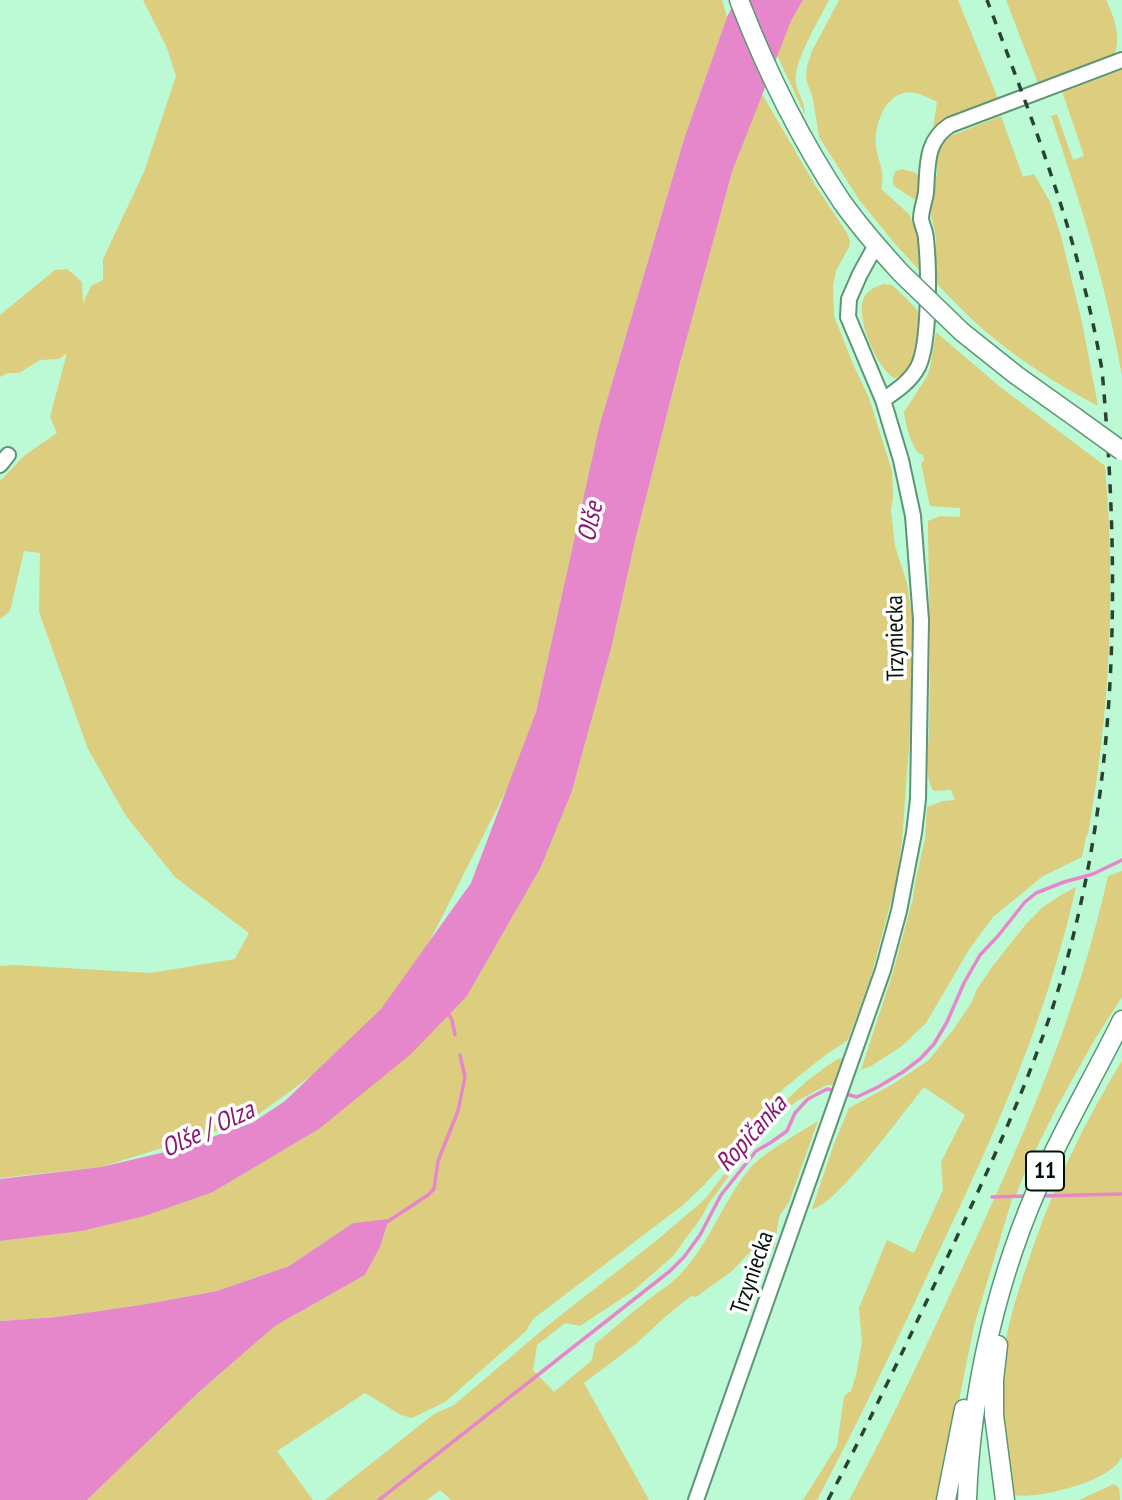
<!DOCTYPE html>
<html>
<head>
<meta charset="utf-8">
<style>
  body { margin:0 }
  canvas { display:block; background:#bcf9d5 }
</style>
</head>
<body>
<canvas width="1122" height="1500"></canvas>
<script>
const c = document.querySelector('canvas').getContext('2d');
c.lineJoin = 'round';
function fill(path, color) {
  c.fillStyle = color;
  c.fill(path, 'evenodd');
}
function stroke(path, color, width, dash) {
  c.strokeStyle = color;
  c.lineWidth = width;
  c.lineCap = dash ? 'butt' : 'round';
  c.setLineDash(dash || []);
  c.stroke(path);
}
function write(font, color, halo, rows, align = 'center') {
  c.font = font + ' "PT Sans Narrow",sans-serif';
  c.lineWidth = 7;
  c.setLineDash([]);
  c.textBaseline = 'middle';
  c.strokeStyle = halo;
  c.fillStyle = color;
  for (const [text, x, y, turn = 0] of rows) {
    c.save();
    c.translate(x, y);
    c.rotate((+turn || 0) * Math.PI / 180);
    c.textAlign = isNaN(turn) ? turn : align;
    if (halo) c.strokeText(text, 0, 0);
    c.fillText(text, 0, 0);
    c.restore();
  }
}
const green = new Path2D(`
  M 143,0 L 722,0 L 727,17 L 684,139 L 599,427 L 536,712 L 509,785 L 390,1019 L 249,1121 L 101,1167 L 0,1178 L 0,966 L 14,965 L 151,973 L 235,959 L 249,933 L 175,877 L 126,816 L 88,749 L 39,612 L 40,553 L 24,551 L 10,611 L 0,619 L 0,481 L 25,455 L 57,433 L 50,417 L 67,353 L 59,359 L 40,360 L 19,373 L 8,373 L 0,377 L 0,315 L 55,270 L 67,269 L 82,282 L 83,303 L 91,286 L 103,280 L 103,259 L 144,172 L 176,76 L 167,48 Z
  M 803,0 L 829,0 C 820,18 792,64 796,83 C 798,95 805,101 805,115 L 777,55 L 791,21 Z
  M 839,0 L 958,0 L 999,101 L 932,134 L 937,102 C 931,99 923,95 916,93 C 887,87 874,123 876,146 C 878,162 886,174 881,189 L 909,214 L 919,238 L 921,272 L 896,245 L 860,201 L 819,137 L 813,99 L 806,79 L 807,66 L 812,51 Z
  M 1006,0 L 1106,0 C 1115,18 1122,41 1113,58 L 1039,86 Z
  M 1122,68 L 1122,376 C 1107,287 1080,201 1051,116 L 1057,114 L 1073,160 L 1084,156 L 1062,91 L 1120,70 Z
  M 762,94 L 815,185 L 847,233 L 850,241 L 849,247 L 836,271 L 833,285 L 834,316 L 853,364 L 869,398 L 892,471 L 893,497 L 891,510 L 895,546 L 907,583 L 912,618 L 911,719 L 902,841 L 896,883 L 870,980 L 848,1040 L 824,1056 L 784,1088 L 747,1130 L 719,1169 L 704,1185 L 683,1205 L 533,1319 L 526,1331 L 445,1402 L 412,1418 L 401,1415 L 365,1393 L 277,1451 L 313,1500 L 87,1500 L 200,1391 L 275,1326 L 365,1275 L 380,1247 L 389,1220 L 353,1223 L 289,1266 L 217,1291 L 141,1305 L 57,1317 L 0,1321 L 0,1241 L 82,1231 L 145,1216 L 213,1192 L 319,1129 L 467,996 L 541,867 L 572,791 L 612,645 L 635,541 L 680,363 L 732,172 Z
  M 1001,116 L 1023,177 L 1034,174 L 1050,202 L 1061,236 L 1082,322 L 1098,406 C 1055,383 1014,357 977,324 C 963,311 949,296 935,282 L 936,237 L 929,206 L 937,175 L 937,164 L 935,156 L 943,139 Z
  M 902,169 L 916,173 L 920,177 L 920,198 L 917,201 L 894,186 C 892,180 893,176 896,171 Z
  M 884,284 L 892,285 C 899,292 916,306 919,314 C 922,321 919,331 918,337 C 915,354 913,375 894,378 C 877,368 853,314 865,296 C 869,289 877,286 884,284 Z
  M 936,332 L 999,386 L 1105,466 C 1116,591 1110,710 1088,834 L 1086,837 L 1082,857 L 1043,876 L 993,917 L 970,948 L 926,1023 L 902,1046 L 871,1066 L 861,1070 L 893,972 L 913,898 L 916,878 L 925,839 L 927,807 L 943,801 L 955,800 L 951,790 L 934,791 C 924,780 928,748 929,733 C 931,665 929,597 928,529 L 928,521 L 940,516 L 960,517 L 960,508 L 930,506 L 921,463 L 924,461 L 923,454 L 919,454 C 910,443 906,426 904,412 L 926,378 L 930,368 Z
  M 1122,871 L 1122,997 L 1095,1039 L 1057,1107 L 1027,1167 L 1016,1195 L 1012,1199 L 974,1326 L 939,1500 L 849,1500 C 889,1426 924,1351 959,1275 C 1020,1146 1077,1016 1108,876 Z
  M 1076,887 C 1048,1015 994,1136 938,1253 C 899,1336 860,1419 817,1500 L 803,1500 L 837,1446 L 844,1396 L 851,1391 L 856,1375 L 862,1342 L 859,1308 L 887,1240 L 914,1253 L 943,1190 L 941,1162 L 965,1115 L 924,1087 C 906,1109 835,1207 812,1209 L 834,1144 L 849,1108 L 893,1084 L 929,1060 L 953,1030 L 972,1002 L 977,989 L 992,967 L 1026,924 L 1043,907 L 1061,895 Z
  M 843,1058 L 834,1085 L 827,1085 L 797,1101 L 777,1117 L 757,1138 L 709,1203 L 701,1218 L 672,1257 L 633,1291 L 580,1326 L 565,1323 L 537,1345 L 533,1370 L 554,1392 L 592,1360 L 595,1344 C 612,1330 630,1314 648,1300 C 661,1290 674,1282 685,1269 C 712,1238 725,1197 752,1166 C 767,1151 799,1133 818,1121 L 789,1202 L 779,1217 L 774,1249 L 765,1247 L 750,1252 L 732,1271 L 696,1297 L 691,1296 L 665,1317 L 637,1343 L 584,1383 L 649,1500 L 451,1500 L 440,1490 L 427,1500 L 325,1500 L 434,1414 L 454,1405 L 552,1322 L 656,1241 L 705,1199 L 771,1114 L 807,1081 L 827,1066 L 838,1059 Z
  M 1122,1061 L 1122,1456 C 1114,1481 1036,1500 1014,1495 C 1004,1454 999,1410 1002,1368 C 1005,1331 1017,1294 1029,1259 C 1049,1199 1074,1143 1106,1088 C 1111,1079 1116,1070 1122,1061 Z
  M 1114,1484 L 1119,1488 L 1120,1500 L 1079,1500 Z`);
const water = new Path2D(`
  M 736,0 L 803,0 L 791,21 L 732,172 L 680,363 L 635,541 L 612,645 L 572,791 L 541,867 L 467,996 L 411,1054 L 319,1129 L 213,1192 L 145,1216 L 82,1231 L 0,1241 L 0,1179 L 101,1167 L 178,1149 L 252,1123 L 285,1101 L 381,1009 L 471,883 L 536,712 L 599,427 L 684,139 L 727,17 Z
  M 389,1219 L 380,1247 L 365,1275 L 275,1326 L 200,1391 L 87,1500 L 0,1500 L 0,1321 L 57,1317 L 141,1305 L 217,1291 L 289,1266 L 353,1223 Z`);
const stream = new Path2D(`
  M 448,1013 L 452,1020 L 455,1035
  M 842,1093 L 857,1097 L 878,1087 L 903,1072 L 920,1059 L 934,1044 L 947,1022 L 964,983 L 980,955 L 998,936 L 1025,902 L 1036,893 L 1064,882 L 1093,874 L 1122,860
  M 1040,1196 L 1122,1194
  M 992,1197 L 1028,1196
  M 387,1222 L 428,1195 L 434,1189 L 438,1161 L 458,1111 L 465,1077 L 460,1055
  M 379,1500 L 670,1271 L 684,1257 L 700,1235 L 721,1195 L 756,1151 L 770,1143 L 787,1131 L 795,1113 L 808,1099 L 827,1089 L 835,1091`);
const minor = new Path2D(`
  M 883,400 C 896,391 910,382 918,367 C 930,344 929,268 926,239 C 926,232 922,226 921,219 C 921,210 925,201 926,192 C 928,166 925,141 950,125 L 1122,60
  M 0,465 L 8,455
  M 696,1500 L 883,970 L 899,911 L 914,833 L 918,799 L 921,620 L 913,516 L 901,460 L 883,400 L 848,317 L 849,299 L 860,274 L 876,245`);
const major = new Path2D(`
  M 739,0 C 766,70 800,139 842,202 C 860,227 880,250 901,273
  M 962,332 L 1016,375 L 1075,417
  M 998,1345 L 994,1380 L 994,1415 L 1005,1500
  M 946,1500 L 964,1409
  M 967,1500 C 971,1388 998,1273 1045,1171 C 1068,1120 1097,1071 1122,1020`);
const rail = new Path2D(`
  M 828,1500 C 868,1425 904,1349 940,1273 C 977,1194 1015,1115 1044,1033 C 1119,821 1122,591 1102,370 C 1080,241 1033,121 987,0`);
const majorBridge = new Path2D(`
  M 901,273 L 962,332
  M 1075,417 L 1122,451`);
const shields = [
  [1045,1171,38]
];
const shieldNames = [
  ["11",1045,1171]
];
const streetNames = [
  ["Trzyniecka",896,638,-91],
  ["Trzyniecka",753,1273,-71]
];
const waterNames = [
  ["Olše",591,522,-78],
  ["Olše / Olza",208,1130,-25],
  ["Ropičanka",752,1134,-48]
];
fill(green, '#dccd7f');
fill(water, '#e787cb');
stroke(stream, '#e787cb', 3.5);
stroke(minor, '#5c9675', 18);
stroke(major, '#5c9675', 21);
stroke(minor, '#fff', 14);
stroke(major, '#fff', 18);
stroke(rail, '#284332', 3.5, [9, 9]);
stroke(majorBridge, '#5c9675', 21, []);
stroke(majorBridge, '#fff', 18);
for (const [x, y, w] of shields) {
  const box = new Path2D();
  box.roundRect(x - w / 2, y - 19.5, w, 39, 5);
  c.fillStyle = '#fff';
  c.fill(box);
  stroke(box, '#001207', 2);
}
write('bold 23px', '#001207', null, shieldNames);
write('24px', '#001207', '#fff', streetNames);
write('italic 26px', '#8a1772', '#fff', waterNames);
</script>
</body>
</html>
